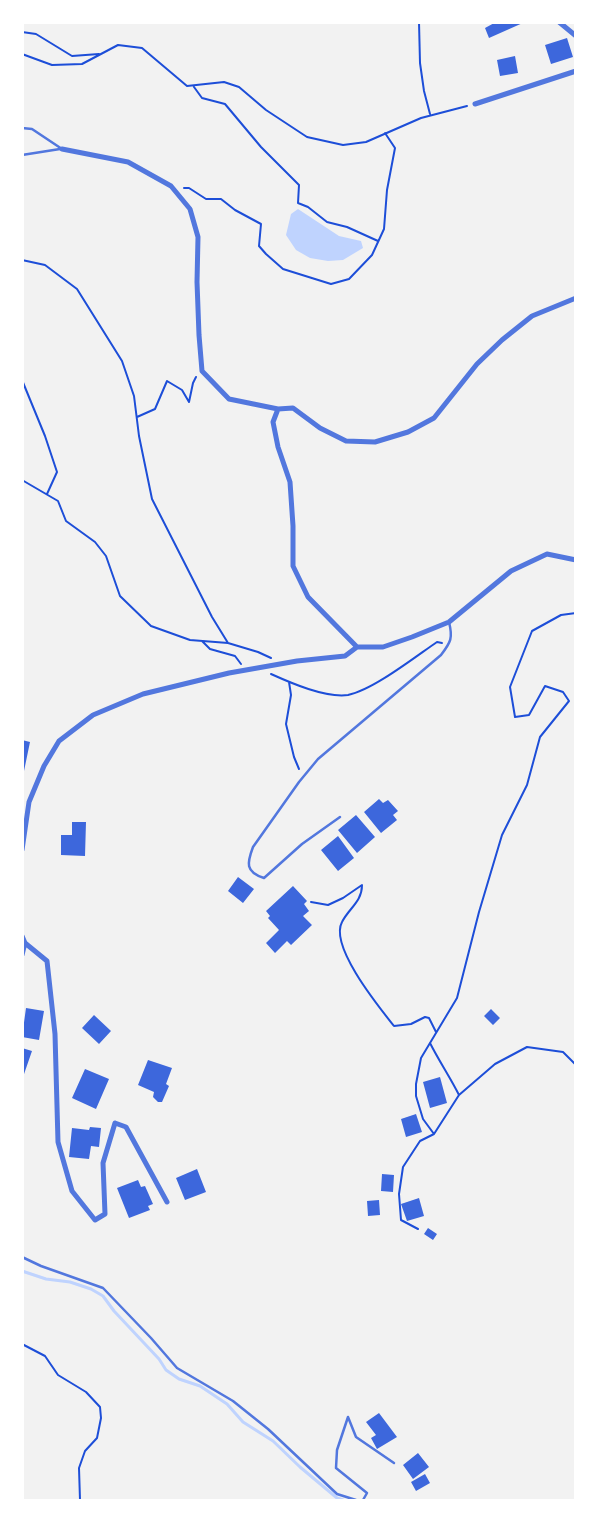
<!DOCTYPE html>
<html>
<head>
<meta charset="utf-8">
<style>
  body { margin:0 }
  #map { position:relative; width:598px; height:1523px; overflow:hidden; background:#f2f2f2; font-family:Barlow,sans-serif }
  canvas { display:block }
  .frame { position:absolute; inset:0; border:24px solid #fff; pointer-events:none }
</style>
</head>
<body>
<div id="map">
<canvas width="598" height="1523"></canvas>
<div class="frame"></div>
</div>
<script>
const c = document.querySelector('canvas').getContext('2d');
c.lineJoin = 'round';
function fill(path, color) {
  c.fillStyle = color;
  c.fill(path, 'evenodd');
}
function stroke(path, color, width, dash) {
  c.strokeStyle = color;
  c.lineWidth = width;
  c.lineCap = dash ? 'butt' : 'round';
  c.setLineDash(dash || []);
  c.stroke(path);
}
const water = new Path2D(`
  M 298,209 L 339,236 L 361,241 L 363,248 L 343,260 L 328,261 L 310,258 L 296,250 L 286,235 L 291,214 Z`);
const stream = new Path2D(`
  M 22,1271 L 46,1279 L 70,1282 L 91,1289 L 103,1296 L 114,1311 L 159,1359 L 166,1370 L 179,1379 L 200,1386 L 227,1404 L 243,1422 L 273,1441 L 300,1467 L 337,1498 L 343,1500`);
const building = new Path2D(`
  M 496,22 L 525,22 L 489,38 L 485,28 Z
  M 567,38 L 573,57 L 551,64 L 545,45 Z
  M 515,56 L 518,73 L 500,76 L 497,60 Z
  M 22,740 L 30,742 L 24,771 L 22,770 Z
  M 379,799 L 383,803 L 388,800 L 398,811 L 393,815 L 397,820 L 381,833 L 364,812 Z
  M 356,815 L 375,837 L 357,853 L 338,830 Z
  M 72,822 L 86,822 L 85,856 L 61,855 L 61,835 L 72,835 Z
  M 338,836 L 354,858 L 338,871 L 321,850 Z
  M 238,877 L 254,889 L 243,903 L 228,891 Z
  M 293,886 L 307,901 L 304,904 L 309,911 L 303,916 L 312,925 L 291,945 L 287,941 L 275,953 L 266,943 L 279,930 L 268,918 L 270,916 L 266,911 Z
  M 26,1008 L 44,1011 L 39,1040 L 22,1037 Z
  M 491,1009 L 500,1018 L 493,1025 L 484,1016 Z
  M 94,1015 L 111,1031 L 99,1044 L 82,1028 Z
  M 22,1048 L 32,1051 L 23,1077 L 22,1077 Z
  M 148,1060 L 172,1068 L 166,1084 L 169,1086 L 162,1102 L 158,1102 L 153,1097 L 154,1092 L 138,1085 Z
  M 85,1069 L 109,1079 L 96,1109 L 72,1098 Z
  M 440,1077 L 447,1103 L 430,1108 L 423,1082 Z
  M 416,1114 L 422,1132 L 406,1137 L 401,1119 Z
  M 90,1127 L 101,1128 L 99,1147 L 91,1146 L 89,1159 L 69,1157 L 72,1128 L 89,1130 Z
  M 197,1169 L 206,1192 L 185,1200 L 176,1178 Z
  M 382,1174 L 394,1175 L 393,1192 L 381,1191 Z
  M 138,1180 L 141,1187 L 145,1186 L 153,1204 L 148,1206 L 150,1210 L 129,1218 L 117,1188 Z
  M 419,1198 L 424,1216 L 407,1221 L 401,1204 Z
  M 379,1200 L 380,1215 L 368,1216 L 367,1201 Z
  M 428,1228 L 437,1234 L 433,1240 L 424,1234 Z
  M 379,1413 L 397,1437 L 377,1449 L 371,1438 L 376,1435 L 366,1422 Z
  M 418,1453 L 429,1467 L 413,1479 L 403,1465 Z
  M 425,1474 L 430,1483 L 416,1491 L 411,1482 Z`);
const path = new Path2D(`
  M 419,22 L 420,63 L 424,91 L 430,114
  M 22,32 L 36,34 L 72,56 L 99,54
  M 22,54 L 52,65 L 82,64 L 118,45 L 142,48 L 187,86 L 224,82 L 239,87 L 266,110 L 307,137 L 343,145 L 366,142 L 421,118 L 467,106
  M 194,87 L 202,98 L 225,104 L 261,147 L 299,185 L 298,203 L 308,207 L 327,222 L 347,227 L 378,241
  M 184,188 L 189,188 L 206,199 L 221,199 L 235,210 L 261,224 L 259,246 L 266,254 L 283,269 L 331,284 L 349,279 L 372,255 L 384,229 L 387,190 L 395,148 L 385,133
  M 22,260 L 45,265 L 77,289 L 122,361 L 134,396 L 139,436 L 152,499 L 212,617 L 228,643
  M 22,380 L 45,436 L 57,472 L 47,494
  M 137,417 L 155,409 L 167,381 L 182,390 L 189,402 L 193,383 L 196,377
  M 22,480 L 58,501 L 66,521 L 95,542 L 106,556 L 120,596 L 151,626 L 190,640 L 228,643 L 258,652 L 271,658
  M 202,641 L 210,649 L 235,656 L 241,664
  M 271,674 C 291,683 325,698 348,695 C 373,690 415,657 437,642 L 442,643
  M 289,682 L 291,695 L 286,724 L 294,757 L 299,769
  M 311,902 L 328,905 L 343,898 L 362,885 C 362,902 349,908 342,922 C 329,946 379,1007 394,1026 L 411,1024 L 425,1017 L 429,1018 L 436,1032
  M 430,1043 C 439,1061 450,1077 459,1095
  M 434,1134 L 423,1119 L 416,1096 L 416,1084 L 421,1058 L 457,998 L 479,912 L 502,835 L 527,785 L 540,737 L 569,701 L 563,692 L 545,686 L 529,715 L 515,717 L 510,687 L 532,631 L 561,615 L 576,613
  M 418,1229 L 401,1220 L 399,1194 L 403,1167 L 420,1141 L 434,1134 L 459,1095 L 495,1064 L 527,1047 L 563,1052 L 576,1065
  M 22,1344 L 45,1356 L 58,1375 L 86,1392 L 100,1407 L 101,1418 L 97,1438 L 85,1451 L 79,1468 L 80,1500`);
const service = new Path2D(`
  M 22,128 L 32,129 L 62,149
  M 22,155 L 60,149
  M 340,817 L 302,844 L 264,878 C 245,872 247,863 253,847 L 299,782 L 318,759 L 441,655 C 451,642 453,638 449,622
  M 22,1257 L 41,1266 L 103,1288 L 151,1338 L 177,1368 L 233,1401 L 268,1429 L 337,1494 L 356,1500
  M 363,1500 L 367,1493 L 336,1468 L 337,1450 L 348,1417 L 356,1437 L 394,1463`);
const minor = new Path2D(`
  M 559,22 L 576,36
  M 475,104 L 576,71
  M 62,149 L 128,162 L 171,186 L 190,209 L 198,237 L 197,282 L 199,335 L 202,371 L 229,399 L 278,409
  M 576,298 L 532,316 L 502,340 L 477,364 L 434,418 L 408,432 L 375,442 L 346,441 L 320,428 L 293,408 L 278,409 L 273,422 L 278,447 L 290,482 L 293,526 L 293,566 L 308,597 L 357,647 L 383,647 L 412,637 L 449,622 L 511,571 L 547,554 L 576,560
  M 22,850 L 29,802 L 44,766 L 59,741 L 93,715 L 143,694 L 229,673 L 297,661 L 345,656 L 357,647
  M 22,936 L 25,943 L 22,955
  M 25,943 L 47,961 L 55,1034 L 58,1142 L 72,1191 L 95,1220 L 105,1214 L 103,1163 L 115,1123 L 126,1127 L 167,1202`);
fill(water, '#bfd3fe');
stroke(stream, '#bfd3fe', 3);
fill(building, '#3d67dc');
stroke(path, '#1d4ed8', 2);
stroke(service, '#5277de', 2.5);
stroke(minor, '#5277de', 5);
</script>
</body>
</html>
